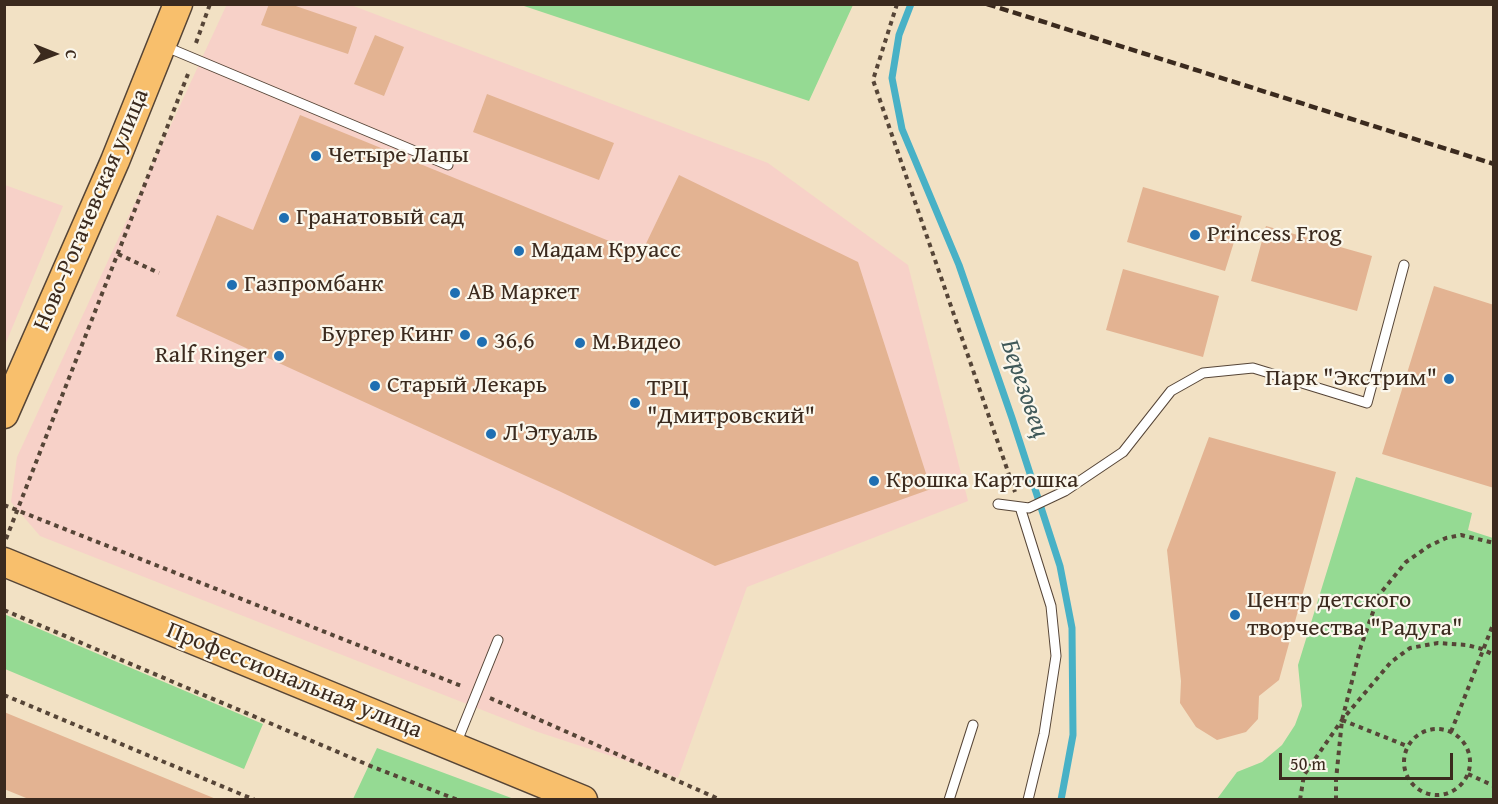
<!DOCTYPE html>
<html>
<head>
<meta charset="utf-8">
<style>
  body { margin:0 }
  #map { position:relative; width:1498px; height:804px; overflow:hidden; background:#f2e1c4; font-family:"Gentium Book Plus",serif }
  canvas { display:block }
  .frame { position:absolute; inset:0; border:6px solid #3b2a1e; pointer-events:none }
  .north { position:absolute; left:24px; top:24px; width:60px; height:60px; -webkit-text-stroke:4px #fbf7ec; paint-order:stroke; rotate:91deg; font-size:16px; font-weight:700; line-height:24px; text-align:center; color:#3b2a1e }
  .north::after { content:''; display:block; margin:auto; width:21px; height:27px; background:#3b2a1e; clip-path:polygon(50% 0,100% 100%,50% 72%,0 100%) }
  .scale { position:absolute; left:1279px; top:753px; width:174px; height:27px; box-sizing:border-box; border:3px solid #3b2a1e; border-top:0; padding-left:8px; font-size:18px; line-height:21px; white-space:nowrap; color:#3b2a1e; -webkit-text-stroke:4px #fbf7ec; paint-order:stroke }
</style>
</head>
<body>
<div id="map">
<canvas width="1498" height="804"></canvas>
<div class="frame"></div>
<div class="north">С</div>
<div class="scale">50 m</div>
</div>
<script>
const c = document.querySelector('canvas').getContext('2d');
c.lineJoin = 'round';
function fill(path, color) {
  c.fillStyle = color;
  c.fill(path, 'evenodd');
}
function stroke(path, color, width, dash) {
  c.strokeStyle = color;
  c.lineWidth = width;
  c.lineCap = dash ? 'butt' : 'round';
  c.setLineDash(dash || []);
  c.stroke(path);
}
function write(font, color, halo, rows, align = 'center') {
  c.font = font + ' "Gentium Book Plus",serif';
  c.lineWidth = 4.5;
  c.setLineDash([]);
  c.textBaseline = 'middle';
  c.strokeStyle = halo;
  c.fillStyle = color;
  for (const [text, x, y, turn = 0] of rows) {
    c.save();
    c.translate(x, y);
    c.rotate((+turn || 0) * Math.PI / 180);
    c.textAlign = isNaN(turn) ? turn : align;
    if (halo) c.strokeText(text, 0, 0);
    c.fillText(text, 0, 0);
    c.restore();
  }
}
const built = new Path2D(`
  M 227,4 L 351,5 L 768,163 L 908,265 L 968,501 L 747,587 L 678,778 L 538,732 L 40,536 L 11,502 L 17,457 Z
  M 5,185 L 63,206 L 5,345 L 4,185 Z`);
const green = new Path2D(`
  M 521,5 L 853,5 L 809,101 Z
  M 1356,477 L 1472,513 L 1468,530 L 1493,538 L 1493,799 L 1217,799 L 1237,772 L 1262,762 L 1282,745 L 1295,725 L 1302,706 L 1298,665 Z
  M 4,614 L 263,724 L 244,769 L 5,669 Z
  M 377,748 L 514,799 L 353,799 Z`);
const stream = new Path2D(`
  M 911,4 L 899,35 L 892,78 L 902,129 L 959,265 L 1012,418 L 1060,566 L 1072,628 L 1073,735 L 1061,800`);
const building = new Path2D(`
  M 269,4 L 290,4 L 357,27 L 348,54 L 261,25 Z
  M 375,35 L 404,47 L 384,96 L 354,84 Z
  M 487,94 L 614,143 L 599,180 L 473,132 Z
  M 300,115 L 641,254 L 679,175 L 858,262 L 931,489 L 715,566 L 559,491 L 176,316 L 217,215 L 253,230 Z
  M 1143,187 L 1242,216 L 1225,271 L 1127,242 Z
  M 1266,226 L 1372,256 L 1357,311 L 1251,281 Z
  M 1123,269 L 1219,296 L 1203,357 L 1106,330 Z
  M 1434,286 L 1494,305 L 1494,488 L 1382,454 Z
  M 1209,437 L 1336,472 L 1279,680 L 1259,696 L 1258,719 L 1246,732 L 1217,740 L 1196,727 L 1180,703 L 1181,681 L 1167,550 Z
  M 4,712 L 216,799 L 216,800 L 31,800 L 4,789 Z`);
const path = new Path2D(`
  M 897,4 L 873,80 L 1015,492
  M 196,43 L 210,4
  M 118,254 L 159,273
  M 4,505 L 464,687
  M 6,539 L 188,74
  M 4,610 L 373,767 L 458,800
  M 4,695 L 255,800
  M 490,698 L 721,800
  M 1342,720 L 1407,746
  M1404 762a33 33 0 1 1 66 0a33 33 0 1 1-66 0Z
  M 1451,732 L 1494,622
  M 1468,774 L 1494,786
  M 1300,800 L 1304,775 L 1342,720 L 1391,662 L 1410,648 L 1438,643 L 1467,645 L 1482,649 L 1494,655
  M 1336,800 L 1336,780 L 1342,720 L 1361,646 L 1379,595 L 1406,562 L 1429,546 L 1446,538 L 1461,535 L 1494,543`);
const lane = new Path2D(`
  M 164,46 L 448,165
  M 998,504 L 1029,508 L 1065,491 L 1123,452 L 1171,391 L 1203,373 L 1253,368 L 1367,403 L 1404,265
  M 1020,507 L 1051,606 L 1056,656 L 1044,734 L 1028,800
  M 456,744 L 498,640
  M 949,800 L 973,725`);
const primary = new Path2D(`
  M 4,414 L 115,161 L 178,4
  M 4,562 L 583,800`);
const rail = new Path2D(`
  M 987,4 L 1494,164`);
const markers = [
  [316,156,6,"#1f6fb2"],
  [284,218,6,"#1f6fb2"],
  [1195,235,6,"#1f6fb2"],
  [519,251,6,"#1f6fb2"],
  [232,285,6,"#1f6fb2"],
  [455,293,6,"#1f6fb2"],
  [465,335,6,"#1f6fb2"],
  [482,342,6,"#1f6fb2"],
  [580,343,6,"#1f6fb2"],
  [279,356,6,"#1f6fb2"],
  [1449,379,6,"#1f6fb2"],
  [375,386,6,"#1f6fb2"],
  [635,403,6,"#1f6fb2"],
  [491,434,6,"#1f6fb2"],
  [874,481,6,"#1f6fb2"],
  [1235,615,6,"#1f6fb2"]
];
const poiNames = [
  ["Четыре Лапы",328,156],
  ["Гранатовый сад",296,218],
  ["Princess Frog",1207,235],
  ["Мадам Круасс",531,251],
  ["Газпромбанк",244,285],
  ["АВ Маркет",467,293],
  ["Бургер Кинг",453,335,"right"],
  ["36,6",494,342],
  ["М.Видео",592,343],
  ["Ralf Ringer",267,356,"right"],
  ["Парк \"Экстрим\"",1437,379,"right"],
  ["Старый Лекарь",387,386],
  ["ТРЦ",647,389],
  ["\"Дмитровский\"",647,417],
  ["Л'Этуаль",503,434],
  ["Крошка Картошка",886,481],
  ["Центр детского",1247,601],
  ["творчества \"Радуга\"",1247,629]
];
const streetNames = [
  ["Ново-Рогачевская улица",92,210,-67],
  ["Профессиональная улица",294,681,22]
];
const waterNames = [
  ["Березовец",1024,389,71]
];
fill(built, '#f7d1c8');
fill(green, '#95da93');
stroke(stream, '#48b1c6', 7);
fill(building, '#e3b392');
stroke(lane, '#564537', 11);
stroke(primary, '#564537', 31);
stroke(path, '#564537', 4, [4.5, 4.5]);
stroke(lane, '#fff', 9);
stroke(primary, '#f8bf6c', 28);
stroke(rail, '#3b2a1e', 4.5, [9, 4.5]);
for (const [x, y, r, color] of markers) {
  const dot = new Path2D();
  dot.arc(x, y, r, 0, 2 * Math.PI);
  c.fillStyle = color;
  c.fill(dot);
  stroke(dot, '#fbf7ec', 2);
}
write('24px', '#3b2a1e', '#fbf7ec', poiNames, 'left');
write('24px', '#3b2a1e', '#fbf7ec', streetNames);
write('italic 26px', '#405959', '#fbf7ec', waterNames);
</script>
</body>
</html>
